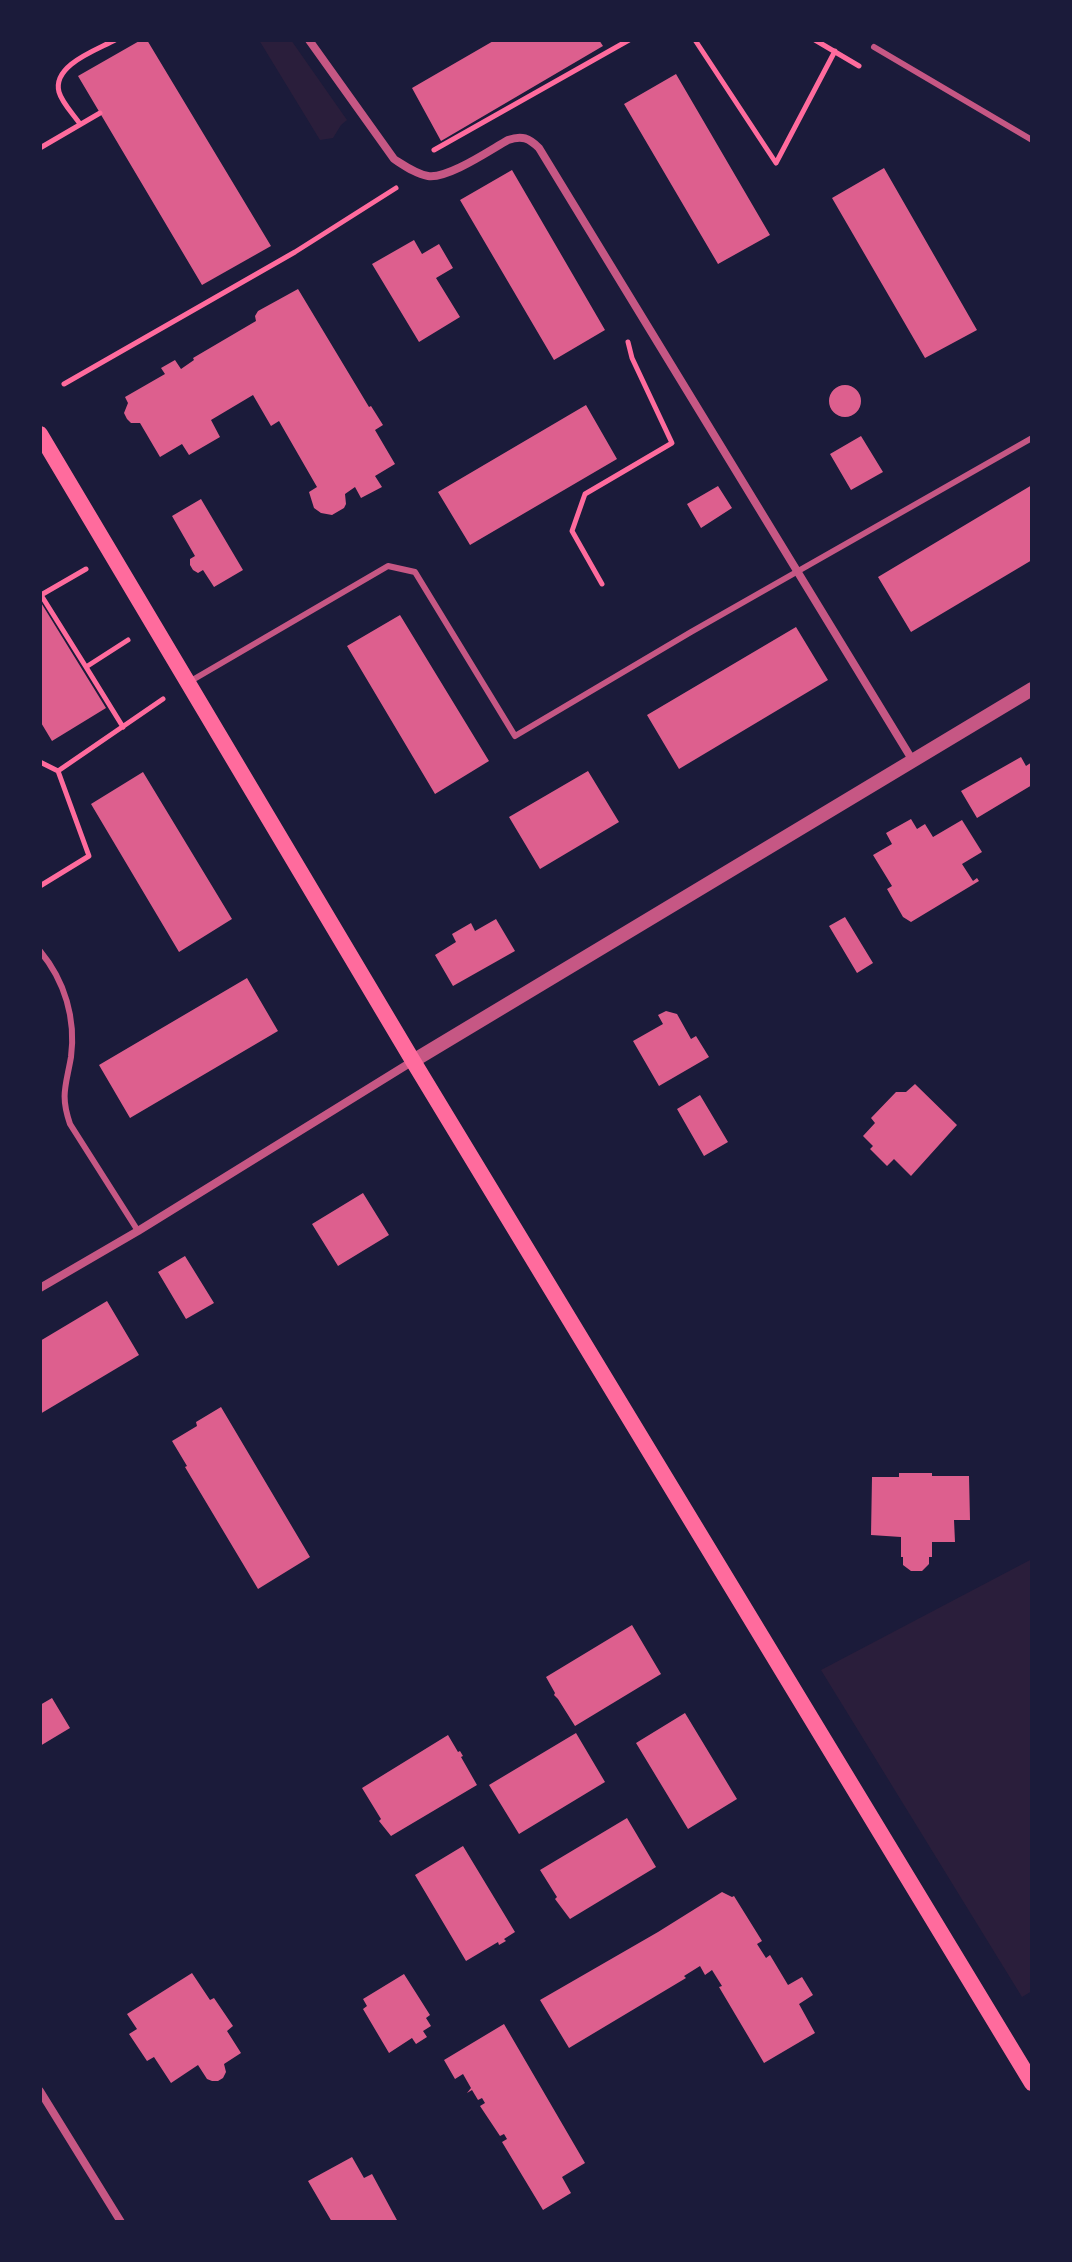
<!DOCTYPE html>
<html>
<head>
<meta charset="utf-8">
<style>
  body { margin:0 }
  #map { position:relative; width:1072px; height:2262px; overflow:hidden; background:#1b1b3a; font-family:Rubik,sans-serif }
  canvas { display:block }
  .frame { position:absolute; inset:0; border:42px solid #1b1b3a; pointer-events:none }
</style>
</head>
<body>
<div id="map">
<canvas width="1072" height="2262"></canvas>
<div class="frame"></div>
</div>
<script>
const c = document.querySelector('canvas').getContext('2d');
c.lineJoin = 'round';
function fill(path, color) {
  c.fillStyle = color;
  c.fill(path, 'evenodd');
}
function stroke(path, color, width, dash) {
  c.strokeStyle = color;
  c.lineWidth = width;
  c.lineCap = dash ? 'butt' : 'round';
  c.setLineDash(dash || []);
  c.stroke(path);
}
const green = new Path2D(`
  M 259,40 L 291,40 L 347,120 L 341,125 L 333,138 L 320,140 Z
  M 1032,1559 L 1032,1991 L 1022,1997 L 821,1670 Z`);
const building = new Path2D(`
  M 141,40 L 147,40 L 271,246 L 202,285 L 78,76 Z
  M 495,40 L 599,40 L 603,46 L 441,141 L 412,88 Z
  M 676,74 L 770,235 L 718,264 L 624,104 Z
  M 884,168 L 977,330 L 925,358 L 832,198 Z
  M 512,170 L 605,330 L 554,360 L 460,200 Z
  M 414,240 L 422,254 L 439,244 L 453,268 L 436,278 L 460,317 L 419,342 L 372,264 Z
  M 298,289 L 369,407 L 371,406 L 383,425 L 375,430 L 395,464 L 375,476 L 382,487 L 361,498 L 355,487 L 345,494 L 346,504 L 344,508 L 332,515 L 321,513 L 314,508 L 309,492 L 317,487 L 279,421 L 271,426 L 253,395 L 211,420 L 220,437 L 189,455 L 182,444 L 160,457 L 140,423 L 131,423 L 127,419 L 124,413 L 128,403 L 125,397 L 165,374 L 161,368 L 175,360 L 181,369 L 194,360 L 193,358 L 256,321 L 255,316 L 258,311 Z
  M829 401a16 16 0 1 1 32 0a16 16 0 1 1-32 0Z
  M 586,405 L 617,459 L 470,545 L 438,492 Z
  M 861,436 L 883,472 L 851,490 L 830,454 Z
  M 1032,485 L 1032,560 L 911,632 L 878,577 Z
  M 718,486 L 732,508 L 701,528 L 687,504 Z
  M 201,499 L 243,570 L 214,587 L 203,570 L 198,573 L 193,570 L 190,565 L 190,559 L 195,556 L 172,516 Z
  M 40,601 L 106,708 L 52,741 L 40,721 Z
  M 400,615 L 489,761 L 435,794 L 347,646 Z
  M 796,627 L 828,680 L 679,769 L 647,715 Z
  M 1021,757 L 1026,766 L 1032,762 L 1032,785 L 977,818 L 961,791 Z
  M 588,771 L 619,822 L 540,869 L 509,817 Z
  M 143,772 L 232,919 L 179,952 L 91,804 Z
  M 911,819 L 917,829 L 925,824 L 933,837 L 962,820 L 982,852 L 962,864 L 973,881 L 977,878 L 979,881 L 911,922 L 903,917 L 887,889 L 892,886 L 873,855 L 892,844 L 886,833 Z
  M 845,917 L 873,963 L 857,973 L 829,926 Z
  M 496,919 L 515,951 L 453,986 L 435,955 L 456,942 L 452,934 L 471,923 L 475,931 Z
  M 247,978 L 278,1031 L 130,1118 L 99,1065 Z
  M 666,1011 L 677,1014 L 691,1039 L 696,1036 L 709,1057 L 659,1086 L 633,1041 L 663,1024 L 658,1015 Z
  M 915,1084 L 957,1125 L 911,1176 L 894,1159 L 887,1166 L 870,1149 L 873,1146 L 863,1136 L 875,1123 L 871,1118 L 896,1092 L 906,1092 Z
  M 700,1095 L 728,1142 L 704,1156 L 677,1109 Z
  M 363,1193 L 389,1235 L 338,1266 L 312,1224 Z
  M 185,1256 L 214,1303 L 186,1319 L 158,1272 Z
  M 107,1301 L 139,1355 L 40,1414 L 40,1341 Z
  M 221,1407 L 310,1557 L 258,1589 L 185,1467 L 187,1466 L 172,1441 L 197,1426 L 196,1422 Z
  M 899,1473 L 932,1473 L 932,1476 L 969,1476 L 970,1520 L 954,1520 L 955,1542 L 932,1542 L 932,1557 L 929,1557 L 929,1564 L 922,1571 L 911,1571 L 903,1565 L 903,1557 L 901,1557 L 901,1537 L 871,1535 L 872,1477 L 899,1477 Z
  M 632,1625 L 661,1674 L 575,1726 L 558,1699 L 554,1695 L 555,1693 L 546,1677 Z
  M 52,1698 L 70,1728 L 40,1746 L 40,1705 Z
  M 685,1713 L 737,1799 L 688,1829 L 636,1743 Z
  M 576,1733 L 605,1782 L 519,1834 L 489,1785 Z
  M 448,1735 L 458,1752 L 460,1751 L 463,1756 L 461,1757 L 477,1785 L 391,1836 L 379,1821 L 381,1819 L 362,1788 Z
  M 627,1818 L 656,1867 L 570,1919 L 555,1899 L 557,1897 L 540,1870 Z
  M 463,1846 L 515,1932 L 504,1939 L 506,1941 L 499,1945 L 498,1942 L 466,1961 L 415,1875 Z
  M 722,1892 L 732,1897 L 734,1896 L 762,1941 L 757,1944 L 766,1958 L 770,1955 L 788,1985 L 802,1977 L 813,1995 L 799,2004 L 815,2033 L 764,2063 L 719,1987 L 722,1986 L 712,1970 L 705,1975 L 700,1966 L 684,1976 L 686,1978 L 569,2048 L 540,2000 L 658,1932 Z
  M 192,1973 L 210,2000 L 214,1998 L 233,2026 L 227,2031 L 241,2053 L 224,2064 L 226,2072 L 223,2078 L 218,2081 L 212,2081 L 207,2079 L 198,2065 L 171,2083 L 154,2057 L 147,2061 L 129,2034 L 137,2029 L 127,2014 Z
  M 404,1974 L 430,2015 L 426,2018 L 431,2026 L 423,2031 L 427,2037 L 416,2044 L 412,2038 L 389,2053 L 363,2009 L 367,2006 L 363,1999 Z
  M 504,2024 L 585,2163 L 562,2177 L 571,2193 L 543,2210 L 502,2142 L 507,2139 L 504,2134 L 500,2136 L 480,2106 L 485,2103 L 482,2098 L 478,2100 L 472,2090 L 467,2093 L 471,2088 L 463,2074 L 455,2079 L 444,2060 Z
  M 352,2157 L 364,2178 L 372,2174 L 398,2222 L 332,2222 L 308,2181 Z`);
const path = new Path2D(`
  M 695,40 L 776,163 L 835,51
  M 815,40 L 859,66
  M 80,124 C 74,115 62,103 59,92 C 52,65 97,50 115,40
  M 40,148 L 100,113
  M 434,150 L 629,40
  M 64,384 L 295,252 L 396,188
  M 602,584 L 572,531 L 585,494 L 672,443 L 632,358 L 628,342
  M 86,667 L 41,595 L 86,569
  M 123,727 L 86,667 L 128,640
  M 40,762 L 58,771
  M 40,886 L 89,856 L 58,771 L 163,699`);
const service = new Path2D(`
  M 874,47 L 1032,140
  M 189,682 L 388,566 L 415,572 L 515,736 L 691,632 L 1032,438
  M 40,951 C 65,981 76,1019 71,1057 C 66,1086 60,1095 70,1124 L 138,1231`);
const minor = new Path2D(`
  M 309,40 L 394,159 C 405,166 416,174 428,176 C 448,179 490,150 508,140 C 522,135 529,138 539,148 L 913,761
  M 40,1288 L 138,1231 L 413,1061
  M 40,2091 L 121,2222`);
const tertiary = new Path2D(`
  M 413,1061 L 1032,689`);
const secondary = new Path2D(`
  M 40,434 L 413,1061 L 1032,2083`);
fill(green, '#2a1e3b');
fill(building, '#dd5f8e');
stroke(path, '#ff6b9d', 5);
stroke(service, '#c65784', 6);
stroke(minor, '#c65784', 8);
stroke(tertiary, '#c65784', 14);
stroke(secondary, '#ff6b9d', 16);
</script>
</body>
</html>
